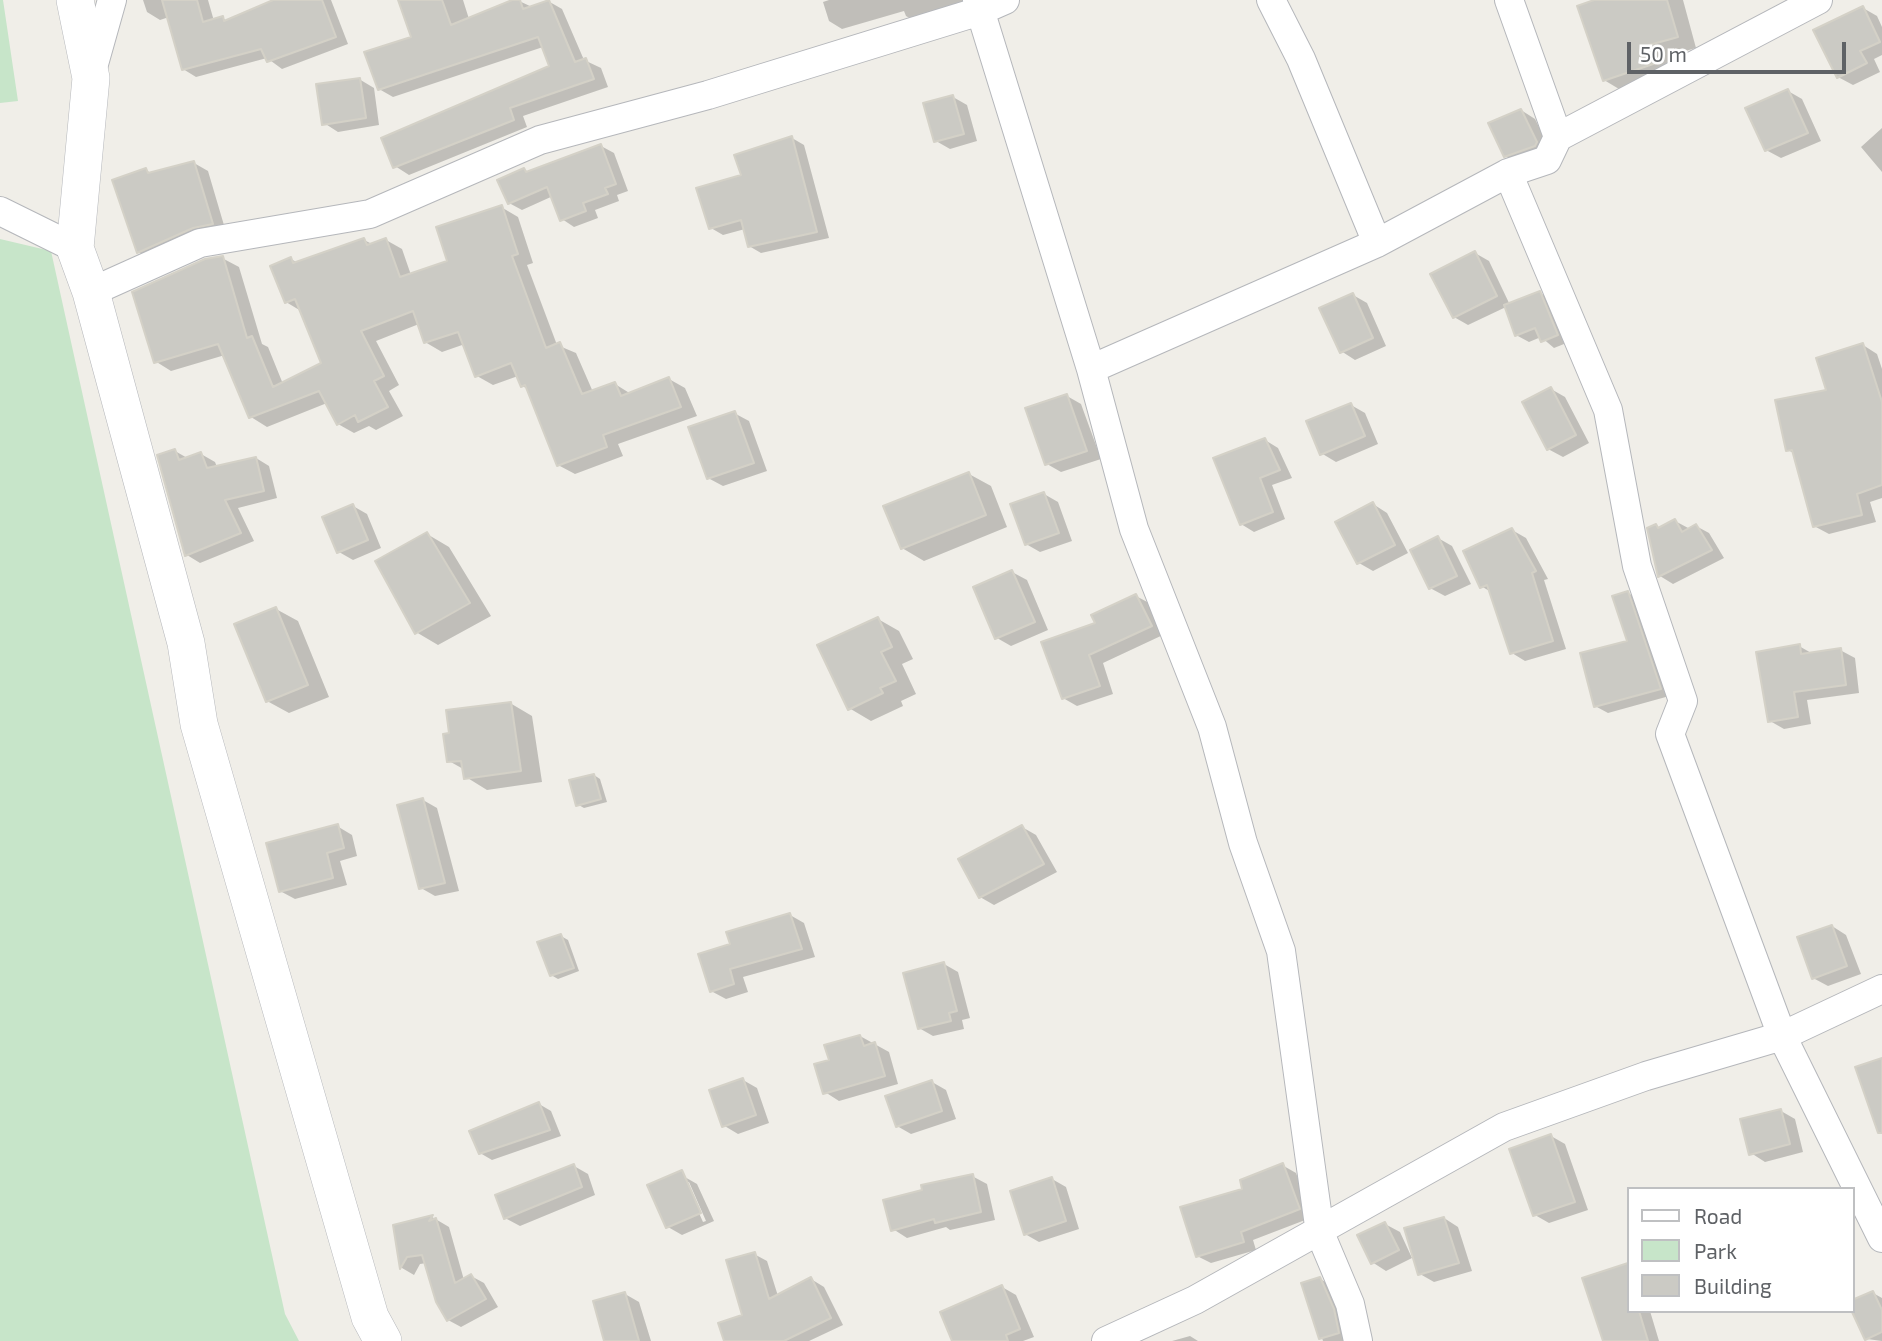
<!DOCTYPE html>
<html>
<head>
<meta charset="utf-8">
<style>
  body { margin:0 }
  #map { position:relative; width:1882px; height:1341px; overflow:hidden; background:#f0eee8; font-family:"Exo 2",sans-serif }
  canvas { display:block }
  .legend { position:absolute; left:1627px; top:1187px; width:228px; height:126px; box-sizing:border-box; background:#fff; border:2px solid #bfc0c2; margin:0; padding:9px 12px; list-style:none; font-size:21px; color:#5f6266 }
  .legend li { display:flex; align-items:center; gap:14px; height:35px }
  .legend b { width:35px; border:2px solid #bfc0c2 }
  .scale { position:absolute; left:1627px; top:42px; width:219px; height:32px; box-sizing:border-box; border:4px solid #5f6266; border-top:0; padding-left:9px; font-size:21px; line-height:24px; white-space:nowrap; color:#5f6266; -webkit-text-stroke:5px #fff; paint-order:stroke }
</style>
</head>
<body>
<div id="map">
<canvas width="1882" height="1341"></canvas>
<ul class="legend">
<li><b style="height:9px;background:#fff"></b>Road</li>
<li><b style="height:19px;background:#c7e5c9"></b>Park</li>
<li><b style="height:19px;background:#cbcac4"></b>Building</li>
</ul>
<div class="scale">50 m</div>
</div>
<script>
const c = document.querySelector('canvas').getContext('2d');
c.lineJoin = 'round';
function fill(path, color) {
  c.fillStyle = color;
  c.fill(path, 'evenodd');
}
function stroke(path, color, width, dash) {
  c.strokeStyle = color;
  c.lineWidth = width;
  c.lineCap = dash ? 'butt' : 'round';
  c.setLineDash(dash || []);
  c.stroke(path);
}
const green = new Path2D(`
  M 0,0 L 3,0 L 18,101 L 0,103 Z
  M 0,239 L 51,251 L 285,1314 L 299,1341 L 0,1341 Z`);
const shadow = new Path2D(`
  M 143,0 L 208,0 L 214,21 L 222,18 L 227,21 L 275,0 L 331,0 L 348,44 L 282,69 L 267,58 L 196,77 L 183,69 L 169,17 L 160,20 L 147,12 Z
  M 400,0 L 463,0 L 469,19 L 517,0 L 532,7 L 548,1 L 562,9 L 584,60 L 601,68 L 608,87 L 523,116 L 527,127 L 409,175 L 395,166 L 551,67 L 543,47 L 393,97 L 379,89 L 413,38 Z
  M 829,0 L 977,0 L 918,23 L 906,16 L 904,11 L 842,29 L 829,21 L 823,2 Z
  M 1600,0 L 1683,0 L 1696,48 L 1668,56 L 1674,74 L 1624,92 L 1604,80 Z
  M 1863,8 L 1877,16 L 1882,27 L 1882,55 L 1874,59 L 1880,72 L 1853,85 L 1838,77 Z
  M 359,79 L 374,88 L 379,125 L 338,132 L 324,123 Z
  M 1788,91 L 1802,99 L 1821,141 L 1781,158 L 1766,150 Z
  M 953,97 L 967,105 L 977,141 L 950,149 L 936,141 Z
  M 1521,110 L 1535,119 L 1551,151 L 1519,164 L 1505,156 Z
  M 1882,128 L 1882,172 L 1861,147 Z
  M 792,138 L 804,145 L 829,238 L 761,253 L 749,246 L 745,229 L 723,235 L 711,228 L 743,176 Z
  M 601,146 L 614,153 L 628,191 L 617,195 L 619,201 L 595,210 L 598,218 L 574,227 L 562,219 L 553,196 L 522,210 L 509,203 L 523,170 L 529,173 Z
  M 194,163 L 208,171 L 226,232 L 152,260 L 138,252 L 146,170 L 152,174 Z
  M 501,207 L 518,217 L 533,263 L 527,265 L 557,345 L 576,353 L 593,392 L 615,384 L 631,394 L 669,379 L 685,388 L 697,416 L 618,444 L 623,456 L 575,474 L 558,465 L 528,389 L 522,386 L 518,376 L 493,385 L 477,376 L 465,344 L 442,352 L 425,342 L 419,324 L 376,341 L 399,385 L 389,391 L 403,416 L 376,430 L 369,426 L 354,433 L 338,424 L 327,403 L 267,427 L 251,417 L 225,355 L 171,371 L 155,361 L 222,258 L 239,267 L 262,344 L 268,347 L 283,384 L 323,364 L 301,311 L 286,302 L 291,259 L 298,263 L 364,240 L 372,244 L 386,240 L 402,249 L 411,275 L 449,262 Z
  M 1475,253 L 1489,261 L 1510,305 L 1540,293 L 1552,300 L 1569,342 L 1554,348 L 1541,337 L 1529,342 L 1516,335 L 1506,307 L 1468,325 L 1454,317 Z
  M 1353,295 L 1367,303 L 1386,346 L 1355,360 L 1341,351 Z
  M 1863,345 L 1877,354 L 1882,369 L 1882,498 L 1870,502 L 1876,522 L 1829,534 L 1814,526 L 1795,454 L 1788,450 Z
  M 1551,389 L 1565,397 L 1589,443 L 1563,457 L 1548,449 Z
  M 1067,396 L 1081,404 L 1101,459 L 1061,472 L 1047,464 Z
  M 1351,405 L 1365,413 L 1378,444 L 1336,462 L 1321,453 Z
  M 734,413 L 749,421 L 767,471 L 723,486 L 708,478 Z
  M 1265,440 L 1278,448 L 1292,478 L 1272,485 L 1285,519 L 1254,532 L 1241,524 Z
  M 175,451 L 189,459 L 201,454 L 215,462 L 217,467 L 256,458 L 269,466 L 277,498 L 238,508 L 254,541 L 200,563 L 187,555 Z
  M 969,474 L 991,486 L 1007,527 L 924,561 L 902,548 Z
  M 1044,494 L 1058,502 L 1072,541 L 1040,552 L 1026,544 Z
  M 1373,504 L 1387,513 L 1408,553 L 1373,571 L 1359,563 Z
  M 353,506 L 367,514 L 381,548 L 353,560 L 339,552 Z
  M 1675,521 L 1690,529 L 1696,526 L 1709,533 L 1724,558 L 1673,584 L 1660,576 L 1649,529 L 1660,529 Z
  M 1512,530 L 1526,538 L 1548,579 L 1544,580 L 1566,649 L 1525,661 L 1512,653 L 1491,592 L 1481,586 Z
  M 427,534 L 449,547 L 491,616 L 438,645 L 416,632 Z
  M 1438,538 L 1452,546 L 1471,584 L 1445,596 L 1430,588 Z
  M 1012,572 L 1027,580 L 1048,630 L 1011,646 L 997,638 Z
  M 1628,593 L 1640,600 L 1673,695 L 1608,713 L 1595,706 L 1629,642 Z
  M 1136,596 L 1151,604 L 1165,634 L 1103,663 L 1113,694 L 1077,706 L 1063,698 L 1097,624 Z
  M 276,609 L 298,621 L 329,697 L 289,713 L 267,701 Z
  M 878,619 L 899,631 L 913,659 L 902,664 L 916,694 L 901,701 L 903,706 L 871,721 L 849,708 Z
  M 1799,646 L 1813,654 L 1840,650 L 1855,658 L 1859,693 L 1807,700 L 1811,724 L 1784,729 L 1770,721 Z
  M 510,703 L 532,716 L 542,782 L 487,790 L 466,777 L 465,770 L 449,761 Z
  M 594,775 L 600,779 L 607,802 L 584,808 L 577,804 Z
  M 423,800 L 437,808 L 459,891 L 435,896 L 421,888 Z
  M 337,826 L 352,835 L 357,856 L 340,861 L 347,885 L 295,899 L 280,891 Z
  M 1022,827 L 1036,835 L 1057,872 L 994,905 L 980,897 Z
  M 790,915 L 804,923 L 815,957 L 743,977 L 748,992 L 726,999 L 711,991 L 732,946 Z
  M 1832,926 L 1846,935 L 1861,974 L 1828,986 L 1813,978 Z
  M 561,936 L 568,940 L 579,971 L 558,979 L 551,975 Z
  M 944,964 L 958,972 L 970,1018 L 962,1020 L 964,1029 L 933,1036 L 919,1028 Z
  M 860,1036 L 889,1052 L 898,1084 L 839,1101 L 825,1092 L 831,1061 Z
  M 743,1080 L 757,1088 L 769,1123 L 738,1134 L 723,1125 Z
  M 932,1082 L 946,1090 L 956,1119 L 911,1134 L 897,1126 Z
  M 539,1104 L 551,1111 L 561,1136 L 492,1160 L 480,1153 Z
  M 1781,1111 L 1795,1119 L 1803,1152 L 1765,1162 L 1751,1153 Z
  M 1551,1136 L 1565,1144 L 1588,1210 L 1549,1223 L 1535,1215 Z
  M 1282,1165 L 1296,1173 L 1313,1217 L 1253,1240 L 1256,1250 L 1211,1263 L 1197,1256 L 1244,1190 Z
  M 574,1166 L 588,1174 L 595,1195 L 520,1226 L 505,1218 Z
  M 683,1176 L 697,1184 L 714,1221 L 682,1235 L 668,1227 ZM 685,1182 L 689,1182 L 706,1221 L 703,1222 Z
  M 972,1176 L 987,1184 L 995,1220 L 950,1230 L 946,1227 L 907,1238 L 893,1229 Z
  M 1052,1179 L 1066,1187 L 1079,1229 L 1039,1242 L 1025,1234 Z
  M 432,1217 L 449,1227 L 464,1280 L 471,1276 L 484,1283 L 498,1307 L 461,1327 L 448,1320 L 427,1263 L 420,1264 L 414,1275 L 402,1268 L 395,1227 Z
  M 1444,1218 L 1458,1227 L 1472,1271 L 1434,1282 L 1420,1274 Z
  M 1385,1224 L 1400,1232 L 1412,1258 L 1386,1271 L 1372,1262 Z
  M 754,1254 L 767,1261 L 778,1296 L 811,1279 L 824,1287 L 843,1325 L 809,1341 L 725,1341 L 744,1316 Z
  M 1626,1266 L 1628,1268 L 1628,1311 L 1650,1311 L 1659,1341 L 1605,1341 Z
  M 1320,1279 L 1331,1285 L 1350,1341 L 1323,1341 L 1303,1284 Z
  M 1002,1287 L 1016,1295 L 1034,1337 L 1023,1341 L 954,1341 Z
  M 1873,1293 L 1882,1298 L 1882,1341 L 1867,1339 Z
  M 625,1294 L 639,1302 L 651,1341 L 606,1341 Z
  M 1190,1336 L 1198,1341 L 1172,1341 Z`);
const building = new Path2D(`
  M 162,0 L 197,0 L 203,22 L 223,16 L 224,21 L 273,0 L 322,0 L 336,37 L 267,62 L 261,49 L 182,70 Z
  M 398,0 L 442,0 L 451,25 L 512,0 L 520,0 L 523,9 L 549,0 L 575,62 L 586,58 L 594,79 L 510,108 L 514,120 L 393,168 L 381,138 L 549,66 L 538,37 L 378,90 L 364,52 L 411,37 Z
  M 1594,0 L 1667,0 L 1678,37 L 1649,45 L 1656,63 L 1603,81 L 1577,6 Z
  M 1863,6 L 1880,42 L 1860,51 L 1867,63 L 1837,78 L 1813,30 Z
  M 360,78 L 366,118 L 322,125 L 316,84 Z
  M 1788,89 L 1808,133 L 1765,151 L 1745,108 Z
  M 953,95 L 964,134 L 934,142 L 923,103 Z
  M 1521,109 L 1537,142 L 1535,146 L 1504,157 L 1488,123 Z
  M 792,136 L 817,232 L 748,247 L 741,220 L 709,229 L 696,188 L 741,175 L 734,155 Z
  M 601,144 L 616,184 L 605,188 L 608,194 L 583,203 L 586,211 L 560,221 L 547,187 L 508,204 L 497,180 L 524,168 L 526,172 Z
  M 194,161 L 213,224 L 193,228 L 137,253 L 112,180 L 146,168 L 148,173 Z
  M 502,205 L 518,254 L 512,256 L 546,348 L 560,342 L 582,394 L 615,382 L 621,396 L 669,377 L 681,407 L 603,435 L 607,447 L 557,466 L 525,385 L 521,387 L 511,363 L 475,377 L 458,332 L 424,343 L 413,311 L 361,331 L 384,376 L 374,381 L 388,407 L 358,422 L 355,415 L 337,425 L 319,391 L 249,418 L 218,344 L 154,363 L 132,292 L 205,259 L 223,256 L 247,338 L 252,336 L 273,387 L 321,363 L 295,299 L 285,303 L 270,266 L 291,257 L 293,263 L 364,238 L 367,245 L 386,238 L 400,277 L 447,261 L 436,227 Z
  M 1475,251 L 1497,296 L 1453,318 L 1430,274 Z
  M 1540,291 L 1558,335 L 1541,342 L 1535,328 L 1515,336 L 1504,305 Z
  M 1353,293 L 1373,338 L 1340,353 L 1319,308 Z
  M 1863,343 L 1882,402 L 1882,485 L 1857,494 L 1862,515 L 1813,527 L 1792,450 L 1786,451 L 1775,400 L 1826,390 L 1816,358 Z
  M 1551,387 L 1576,435 L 1547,450 L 1522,402 Z
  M 1067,394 L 1087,451 L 1045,465 L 1025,408 Z
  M 1351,403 L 1365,436 L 1320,455 L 1306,421 Z
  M 735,411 L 754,463 L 707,479 L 688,427 Z
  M 1265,438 L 1280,470 L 1260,478 L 1273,512 L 1240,525 L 1213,458 Z
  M 175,449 L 179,460 L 201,452 L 207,468 L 256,457 L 264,491 L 225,500 L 241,533 L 185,556 L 157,455 Z
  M 969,472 L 986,515 L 901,549 L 883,506 Z
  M 1044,492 L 1059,533 L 1025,545 L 1010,504 Z
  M 1373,502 L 1395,545 L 1357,564 L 1335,522 Z
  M 353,504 L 368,540 L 337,553 L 322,517 Z
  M 1675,519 L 1682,532 L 1696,524 L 1712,550 L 1658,577 L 1647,528 L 1656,524 L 1658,528 Z
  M 1512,528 L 1536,571 L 1532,573 L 1553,641 L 1510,654 L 1487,585 L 1480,588 L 1463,551 Z
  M 427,532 L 470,603 L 415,634 L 375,561 Z
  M 1438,536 L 1457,576 L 1429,589 L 1410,550 Z
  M 1012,570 L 1035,622 L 995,639 L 973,587 Z
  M 1628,591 L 1661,689 L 1594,707 L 1580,653 L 1627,641 L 1612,596 Z
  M 1136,594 L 1152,626 L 1089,655 L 1100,686 L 1062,699 L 1041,642 L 1095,623 L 1091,615 Z
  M 276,607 L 308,685 L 266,702 L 234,624 Z
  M 878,617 L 892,647 L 881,652 L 896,681 L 880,688 L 883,693 L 848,710 L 817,645 Z
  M 1800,644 L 1801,654 L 1841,648 L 1846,685 L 1794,692 L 1798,717 L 1768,722 L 1756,652 Z
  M 511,702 L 521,771 L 464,779 L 461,761 L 447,762 L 443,734 L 449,733 L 446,710 Z
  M 594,774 L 601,799 L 576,806 L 569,780 Z
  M 423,798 L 445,883 L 419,889 L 397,805 Z
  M 338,824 L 344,848 L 327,853 L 333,878 L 279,892 L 266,843 Z
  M 1022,825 L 1044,864 L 979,898 L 958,859 Z
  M 790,913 L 802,949 L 730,969 L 734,984 L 710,992 L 698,954 L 730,944 L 726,932 Z
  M 1832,925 L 1847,966 L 1812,979 L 1797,937 Z
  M 561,934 L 574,968 L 550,976 L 537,942 Z
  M 944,962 L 957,1011 L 949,1013 L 951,1021 L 918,1029 L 903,973 Z
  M 860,1035 L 864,1046 L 875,1042 L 885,1076 L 823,1094 L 814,1064 L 829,1060 L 824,1045 Z
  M 1882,1058 L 1882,1133 L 1878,1133 L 1855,1067 Z
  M 743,1078 L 756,1115 L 722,1127 L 709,1090 Z
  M 932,1080 L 942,1111 L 896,1127 L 885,1096 Z
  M 539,1102 L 550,1130 L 479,1154 L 469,1131 Z
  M 1781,1109 L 1790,1144 L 1749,1155 L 1740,1119 Z
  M 1551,1134 L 1575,1202 L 1533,1216 L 1509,1149 Z
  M 1283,1163 L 1300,1209 L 1241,1232 L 1244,1242 L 1196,1257 L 1180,1207 L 1242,1189 L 1240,1180 Z
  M 574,1164 L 582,1187 L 504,1219 L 495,1195 Z
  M 682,1170 L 701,1213 L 666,1228 L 647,1185 Z
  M 973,1174 L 981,1212 L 935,1223 L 934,1219 L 891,1231 L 883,1200 L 922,1190 L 921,1185 Z
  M 1052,1177 L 1066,1221 L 1024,1235 L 1010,1191 Z
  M 433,1215 L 429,1221 L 436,1218 L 455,1283 L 471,1274 L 486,1299 L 447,1321 L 436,1302 L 422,1255 L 407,1257 L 400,1269 L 393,1225 Z
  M 1444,1217 L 1459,1263 L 1418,1275 L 1404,1228 Z
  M 1385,1222 L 1399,1250 L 1371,1264 L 1357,1235 Z
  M 755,1252 L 769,1299 L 811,1277 L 831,1318 L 784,1341 L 724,1341 L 718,1323 L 742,1315 L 726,1260 Z
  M 1628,1263 L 1628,1311 L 1639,1311 L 1648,1341 L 1603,1341 L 1582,1278 Z
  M 1320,1277 L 1334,1309 L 1339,1333 L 1319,1339 L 1301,1283 Z
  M 1002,1285 L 1020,1329 L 1006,1335 L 1008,1341 L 952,1341 L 940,1312 Z
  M 1873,1291 L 1882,1310 L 1882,1332 L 1865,1340 L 1852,1312 L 1852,1300 Z
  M 625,1292 L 639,1341 L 604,1341 L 593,1301 Z`);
const minor = new Path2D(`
  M 977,0 L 1091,369 L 1134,529 L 1212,727 L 1243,843 L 1281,951 L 1320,1233 L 1350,1304 L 1358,1341
  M 1271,0 L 1301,59 L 1377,243
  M 1509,0 L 1558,137
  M 92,71 L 112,0
  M 1508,173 L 1608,410 L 1637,566 L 1683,701 L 1670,734 L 1782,1036 L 1882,1238
  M 0,211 L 75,248
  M 91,292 L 200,243 L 370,214 L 540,140 L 708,95 L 980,11 L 1005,0
  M 1091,369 L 1377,243 L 1508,173 L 1547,160 L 1558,137 L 1818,0
  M 1106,1341 L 1195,1300 L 1504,1127 L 1646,1076 L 1782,1036 L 1882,989`);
const tertiary = new Path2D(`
  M 75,0 L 91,78 L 75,248 L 91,292 L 186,643 L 199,724 L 370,1317 L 383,1341`);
fill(green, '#c7e5c9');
fill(shadow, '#0003');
fill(building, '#cbcac4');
stroke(building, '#d4d1c7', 2);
stroke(minor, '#b5b7bb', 30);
stroke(tertiary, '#b5b7bb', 38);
stroke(minor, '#fff', 28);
stroke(tertiary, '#fff', 37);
</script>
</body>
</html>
